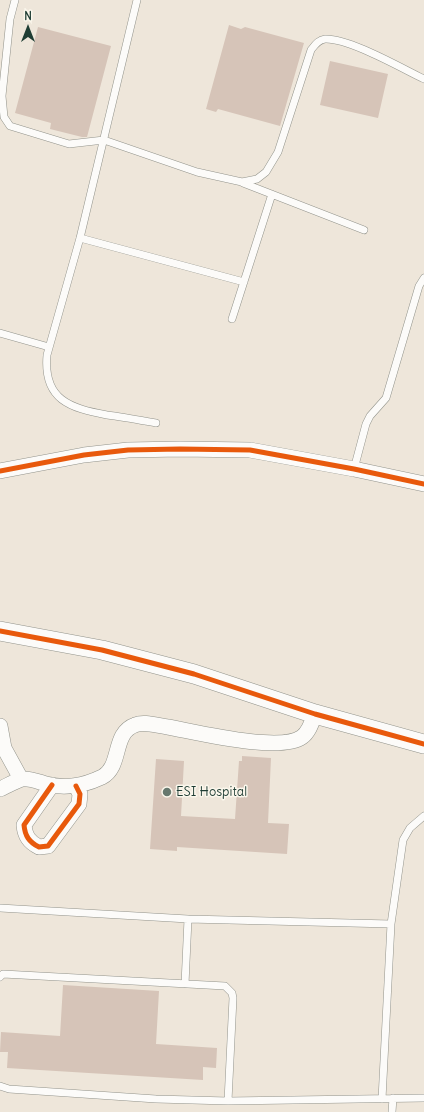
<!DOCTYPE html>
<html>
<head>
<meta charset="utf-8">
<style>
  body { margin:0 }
  #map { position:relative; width:424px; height:1112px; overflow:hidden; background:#eee6da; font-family:Delius,sans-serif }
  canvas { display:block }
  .north { position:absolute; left:8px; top:8px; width:40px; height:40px; -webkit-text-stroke:3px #fbf7ec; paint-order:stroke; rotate:0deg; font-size:11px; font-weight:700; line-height:16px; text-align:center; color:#1f3d34 }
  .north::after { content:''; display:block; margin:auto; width:14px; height:18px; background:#1f3d34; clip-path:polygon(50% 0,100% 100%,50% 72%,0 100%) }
</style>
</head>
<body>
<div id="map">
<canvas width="424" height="1112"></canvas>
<div class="north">N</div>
</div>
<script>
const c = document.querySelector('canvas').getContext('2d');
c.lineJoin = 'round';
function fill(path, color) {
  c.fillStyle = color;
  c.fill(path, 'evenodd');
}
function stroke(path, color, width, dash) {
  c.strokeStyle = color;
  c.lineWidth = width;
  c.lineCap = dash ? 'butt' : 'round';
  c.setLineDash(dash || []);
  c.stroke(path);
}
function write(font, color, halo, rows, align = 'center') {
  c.font = font + ' Delius,sans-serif';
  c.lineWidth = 3;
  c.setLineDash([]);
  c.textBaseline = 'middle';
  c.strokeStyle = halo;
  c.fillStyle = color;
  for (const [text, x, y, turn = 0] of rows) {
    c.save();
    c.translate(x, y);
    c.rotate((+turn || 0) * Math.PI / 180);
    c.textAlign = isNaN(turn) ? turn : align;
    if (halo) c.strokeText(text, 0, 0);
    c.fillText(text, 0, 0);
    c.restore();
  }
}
const building = new Path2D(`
  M 229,25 L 241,29 L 245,27 L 304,43 L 280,126 L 218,109 L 216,112 L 206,109 Z
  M 38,27 L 111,46 L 87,137 L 82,137 L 50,129 L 51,123 L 15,113 Z
  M 330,61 L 388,74 L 378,118 L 320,105 Z
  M 242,756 L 271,758 L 268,823 L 289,824 L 287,854 L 177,847 L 177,851 L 150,849 L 156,759 L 184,761 L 181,816 L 235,819 L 239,761 L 242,761 Z
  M 63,985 L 159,991 L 156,1044 L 217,1048 L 216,1068 L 203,1067 L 203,1080 L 7,1068 L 8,1052 L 0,1052 L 1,1032 L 60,1036 Z`);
const service = new Path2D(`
  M 15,0 L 10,19 L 2,96 L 4,117 L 10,126 L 69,144 L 104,140 L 197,172 L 242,182 L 257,179 L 266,172 L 278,152 L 311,50 C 315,45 318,40 325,39 C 349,38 401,68 424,79
  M 137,0 L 80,238 L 47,355 C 43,400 70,408 107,415 C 123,417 139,420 156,423
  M 243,183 L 364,230
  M 80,238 L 244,282
  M 232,319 L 272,194
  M 0,333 L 49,347
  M 354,469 L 366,424 L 370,416 L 386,398 L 419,286 L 424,278
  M 0,908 L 188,919
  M 0,977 L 3,974 L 225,986 L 232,993 L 233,998 L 228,1101
  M 185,984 L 188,919 L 391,924
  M 0,1086 L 9,1089 L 156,1099 L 228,1101 L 424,1098
  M 382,1099 L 391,924 L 403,840 L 410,828 L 424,816
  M 392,1112 L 393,1098`);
const minor = new Path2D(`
  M 0,471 L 84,455 L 128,450 L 180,449 L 250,450 L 354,469 L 424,484
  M 0,726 L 4,748 L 21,779
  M 52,785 L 24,825 C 25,836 29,842 39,847 L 48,846 L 79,804 L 80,794 L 76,786
  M 0,789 C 7,786 15,781 22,779 C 30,778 39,782 46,784 C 66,789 83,786 102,777 C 122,767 112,733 135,725 C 144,721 158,726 168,727 C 196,732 280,753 302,737 C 309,732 312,722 315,714`);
const tertiary = new Path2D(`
  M 0,631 L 102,650 L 194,674 L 315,714 L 424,744`);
const cycleway = new Path2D(`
  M 0,471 L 84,455 L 128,450 L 180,449 L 250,450 L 354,469 L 424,484
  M 0,631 L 102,650 L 194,674 L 315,714 L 424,744
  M 52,785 L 24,825 C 25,836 29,842 39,847 L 48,846 L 79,804 L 80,794 L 76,786`);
const markers = [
  [167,792,5,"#67786e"]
];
const poiNames = [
  ["ESI Hospital",176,792]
];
fill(building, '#d6c4b8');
stroke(service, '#92938b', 8);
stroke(minor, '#92938b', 16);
stroke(tertiary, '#92938b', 20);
stroke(service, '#fcfbf9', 7);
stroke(minor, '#fcfbf9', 15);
stroke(tertiary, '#fcfbf9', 19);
stroke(cycleway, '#e8590c', 5);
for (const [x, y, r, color] of markers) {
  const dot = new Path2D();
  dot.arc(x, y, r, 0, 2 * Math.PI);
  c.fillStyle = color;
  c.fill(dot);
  stroke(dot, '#fbf7ec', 1.5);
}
write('13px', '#1f3d34', '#fbf7ec', poiNames, 'left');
</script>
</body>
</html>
